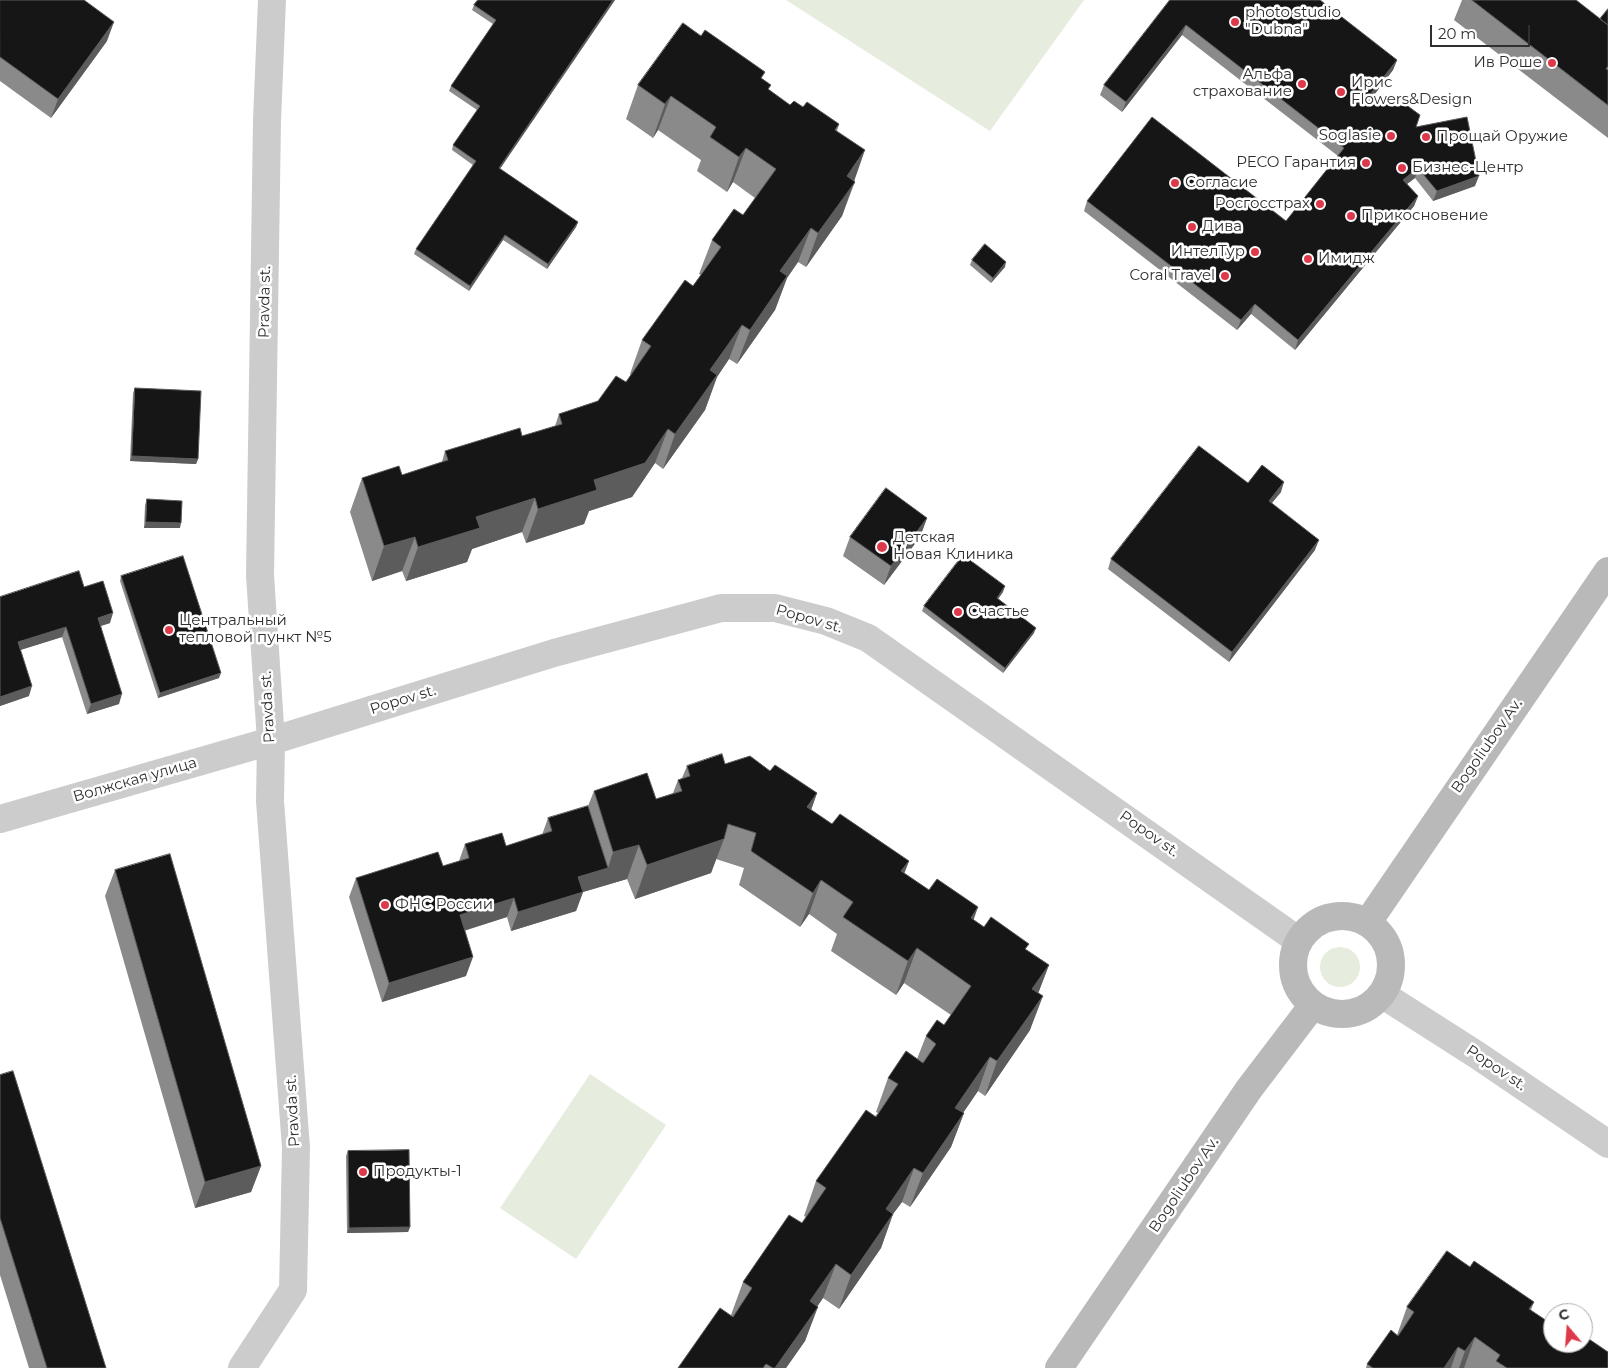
<!DOCTYPE html>
<html>
<head>
<meta charset="utf-8">
<style>
  body { margin:0 }
  #map { position:relative; width:1608px; height:1368px; overflow:hidden; background:#fff; font-family:Montserrat,sans-serif }
  canvas { display:block }
  .north { position:absolute; left:1543px; top:1303px; width:50px; height:50px; box-sizing:border-box; background:#fff; border:1px solid #acacac; border-radius:50%; rotate:342deg; font-size:14px; font-weight:700; line-height:20px; text-align:center; color:#2f2f2f }
  .north::after { content:''; display:block; margin:auto; width:18px; height:22px; background:#de394a; clip-path:polygon(50% 0,100% 100%,50% 72%,0 100%) }
  .scale { position:absolute; left:1430px; top:25px; width:100px; height:22px; box-sizing:border-box; border:2px solid #2f2f2f; border-top:0; padding-left:6px; font-size:15px; line-height:18px; white-space:nowrap; color:#2f2f2f; -webkit-text-stroke:4px #fff; paint-order:stroke }
</style>
</head>
<body>
<div id="map">
<canvas width="1608" height="1368"></canvas>
<div class="north">С</div>
<div class="scale">20 m</div>
</div>
<script>
const c = document.querySelector('canvas').getContext('2d');
c.lineJoin = 'round';
function fill(path, color) {
  c.fillStyle = color;
  c.fill(path, 'evenodd');
}
function stroke(path, color, width, dash) {
  c.strokeStyle = color;
  c.lineWidth = width;
  c.lineCap = dash ? 'butt' : 'round';
  c.setLineDash(dash || []);
  c.stroke(path);
}
function write(font, color, halo, rows, align = 'center') {
  c.font = font + ' Montserrat,sans-serif';
  c.lineWidth = 5;
  c.setLineDash([]);
  c.textBaseline = 'middle';
  c.strokeStyle = halo;
  c.fillStyle = color;
  for (const [text, x, y, turn = 0] of rows) {
    c.save();
    c.translate(x, y);
    c.rotate((+turn || 0) * Math.PI / 180);
    c.textAlign = isNaN(turn) ? turn : align;
    if (halo) c.strokeText(text, 0, 0);
    c.fillText(text, 0, 0);
    c.restore();
  }
}
const green = new Path2D(`
  M 786,0 L 1084,0 L 990,131 Z
  M1320 967a20 20 0 1 1 40 0a20 20 0 1 1-40 0Z
  M 590,1074 L 666,1125 L 576,1259 L 500,1208 Z`);
const minor = new Path2D(`
  M 0,819 L 271,741 L 554,653 L 721,608 L 775,608 L 826,621 L 868,638 L 1299,941
  M 1383,995 L 1477,1055 L 1608,1144
  M 242,1368 L 293,1290 L 296,1148 L 270,801 L 271,741 L 260,575 L 267,121 L 272,0`);
const secondary = new Path2D(`
  M1293 965a49 49 0 1 1 98 0a49 49 0 1 1-98 0Z
  M 1368,922 L 1608,571
  M 1059,1368 L 1249,1089 L 1313,1005`);
const wall = new Path2D(`
  M 0,0 L 107,41 L 51,118 L 0,81 Z
  M 478,0 L 615,0 L 500,169 L 578,222 L 576,227 L 547,269 L 503,240 L 469,291 L 414,254 L 416,249 L 473,165 L 452,150 L 453,145 L 477,110 L 449,91 L 451,86 L 493,24 L 472,10 L 474,5 Z
  M 1170,0 L 1397,60 L 1393,70 L 1374,95 L 1386,105 L 1416,127 L 1475,186 L 1433,201 L 1415,178 L 1407,184 L 1418,196 L 1414,206 L 1295,350 L 1251,314 L 1237,330 L 1084,211 L 1087,201 L 1286,221 L 1338,156 L 1182,35 L 1122,112 L 1100,95 L 1104,85 Z
  M 1462,0 L 1576,0 L 1600,19 L 1608,9 L 1608,138 L 1454,20 Z
  M 763,79 L 769,90 L 790,105 L 803,107 L 839,124 L 837,131 L 855,182 L 842,216 L 806,267 L 798,262 L 787,278 L 775,310 L 737,364 L 729,359 L 717,377 L 705,410 L 663,469 L 655,463 L 632,497 L 589,511 L 584,524 L 526,543 L 522,532 L 472,549 L 467,562 L 406,581 L 402,571 L 372,581 L 350,512 L 362,478 L 402,475 L 442,462 L 445,451 L 522,436 L 555,426 L 559,414 L 598,401 L 626,382 L 631,375 L 630,374 L 642,340 L 693,286 L 701,275 L 699,274 L 712,240 L 743,215 L 755,198 L 733,182 L 727,192 L 697,171 L 701,160 L 658,130 L 653,138 L 626,119 L 638,85 Z
  M 972,260 L 1005,267 L 991,283 L 970,265 Z
  M 135,388 L 198,459 L 196,464 L 130,461 L 133,393 Z
  M 1248,483 L 1281,492 L 1272,503 L 1315,550 L 1229,662 L 1108,569 L 1111,559 Z
  M 147,499 L 180,528 L 144,528 L 145,505 Z
  M 927,518 L 920,537 L 884,585 L 843,556 L 850,537 Z
  M 121,576 L 219,678 L 158,698 L 120,581 Z
  M 84,587 L 110,623 L 101,626 L 119,704 L 87,714 L 62,637 L 20,650 L 29,696 L 0,706 L 0,597 Z
  M 1003,592 L 998,599 L 1034,633 L 1003,673 L 922,611 L 924,606 Z
  M 725,764 L 770,771 L 817,793 L 811,810 L 832,824 L 909,861 L 904,873 L 984,927 L 1027,950 L 1049,965 L 1038,993 L 1030,1030 L 985,1096 L 978,1091 L 963,1113 L 964,1113 L 951,1147 L 910,1207 L 902,1202 L 893,1214 L 881,1248 L 839,1309 L 823,1298 L 817,1307 L 805,1341 L 786,1368 L 678,1368 L 731,1315 L 743,1282 L 802,1223 L 806,1217 L 804,1216 L 816,1181 L 878,1113 L 876,1112 L 888,1078 L 917,1059 L 926,1036 L 944,1025 L 951,1015 L 904,983 L 896,995 L 831,951 L 837,934 L 809,914 L 800,927 L 739,885 L 744,868 L 716,859 L 711,873 L 635,899 L 627,879 L 583,892 L 576,911 L 511,931 L 507,917 L 464,931 L 466,976 L 382,1002 L 349,897 L 356,878 L 443,866 L 459,861 L 465,844 L 506,846 L 542,835 L 548,818 L 588,806 L 594,791 L 656,799 L 673,793 L 678,780 L 682,778 L 687,766 Z
  M 115,870 L 261,1166 L 251,1192 L 195,1208 L 105,896 Z
  M 0,1075 L 106,1368 L 29,1368 L 0,1275 Z
  M 348,1151 L 410,1227 L 408,1232 L 347,1233 L 346,1156 Z
  M 1470,1267 L 1534,1302 L 1531,1310 L 1553,1343 L 1608,1368 L 1366,1368 L 1367,1364 L 1397,1335 L 1407,1307 Z`);
const shadedWall = new Path2D(`
  M 613,0 L 615,0 L 497,173 L 499,168 Z
  M 114,22 L 107,41 L 51,118 L 58,99 Z
  M 1186,25 L 1182,35 L 1122,112 L 1126,102 Z
  M 1397,60 L 1393,70 L 1368,103 L 1371,93 Z
  M 671,96 L 658,130 L 653,138 L 665,104 Z
  M 746,148 L 733,182 L 727,192 L 739,157 Z
  M 865,150 L 842,216 L 806,267 L 818,233 L 847,176 Z
  M 1418,168 L 1415,178 L 1399,190 L 1403,180 Z
  M 1479,176 L 1475,186 L 1433,201 L 1437,191 Z
  M 1418,196 L 1414,206 L 1295,350 L 1298,340 Z
  M 578,222 L 576,227 L 547,269 L 548,264 Z
  M 811,228 L 798,262 L 787,278 L 775,310 L 737,364 L 750,330 L 780,271 Z
  M 505,235 L 503,240 L 469,291 L 470,286 Z
  M 1006,262 L 1005,267 L 991,283 L 993,278 Z
  M 1255,304 L 1251,314 L 1237,330 L 1241,320 Z
  M 742,325 L 729,359 L 717,377 L 705,410 L 663,469 L 675,434 L 710,370 Z
  M 668,429 L 655,463 L 632,497 L 589,511 L 584,524 L 526,543 L 538,509 L 594,480 Z
  M 132,456 L 198,459 L 196,464 L 130,461 Z
  M 1284,482 L 1281,492 L 1265,511 L 1269,501 Z
  M 535,498 L 522,532 L 472,549 L 467,562 L 406,581 L 418,547 L 476,517 Z
  M 927,518 L 920,537 L 884,585 L 891,566 Z
  M 146,522 L 181,523 L 180,528 L 144,528 Z
  M 415,537 L 402,571 L 372,581 L 384,546 Z
  M 1319,540 L 1315,550 L 1229,662 L 1232,652 Z
  M 1005,586 L 1003,592 L 995,603 L 997,598 Z
  M 113,613 L 110,623 L 94,628 L 98,618 Z
  M 66,627 L 62,637 L 14,652 L 18,642 Z
  M 1036,628 L 1034,633 L 1003,673 L 1005,668 Z
  M 221,673 L 219,678 L 158,698 L 160,693 Z
  M 32,686 L 29,696 L 0,706 L 0,697 Z
  M 122,694 L 119,704 L 87,714 L 91,704 Z
  M 817,793 L 805,827 L 807,807 Z
  M 724,839 L 711,873 L 635,899 L 647,865 Z
  M 639,845 L 627,879 L 583,892 L 576,911 L 511,931 L 518,912 L 578,877 L 608,868 L 613,852 Z
  M 909,861 L 896,895 L 901,871 Z
  M 821,880 L 809,914 L 800,927 L 813,893 Z
  M 514,898 L 507,917 L 453,934 L 460,915 Z
  M 978,907 L 966,942 L 971,918 Z
  M 917,948 L 904,983 L 896,995 L 908,961 Z
  M 473,957 L 466,976 L 382,1002 L 389,983 Z
  M 1049,965 L 1036,999 L 1032,989 Z
  M 1043,996 L 1030,1030 L 985,1096 L 997,1061 Z
  M 990,1057 L 978,1091 L 943,1142 L 955,1108 Z
  M 964,1113 L 951,1147 L 910,1207 L 923,1173 Z
  M 261,1166 L 251,1192 L 195,1208 L 205,1182 Z
  M 914,1168 L 902,1202 L 893,1214 L 881,1248 L 839,1309 L 851,1275 L 886,1209 Z
  M 410,1227 L 408,1232 L 347,1233 L 349,1228 Z
  M 836,1264 L 823,1298 L 797,1335 L 810,1301 Z
  M 818,1307 L 805,1341 L 786,1368 L 775,1368 Z
  M 1475,1337 L 1464,1368 L 1459,1368 L 1465,1351 Z
  M 1458,1347 L 1451,1368 L 1444,1368 Z`);
const building = new Path2D(`
  M 0,0 L 84,0 L 114,22 L 58,99 L 0,57 Z
  M 478,0 L 613,0 L 499,168 L 578,222 L 548,264 L 505,235 L 470,286 L 416,249 L 476,161 L 453,145 L 480,106 L 451,86 L 496,20 L 474,5 Z
  M 1170,0 L 1320,0 L 1397,60 L 1371,93 L 1386,105 L 1397,98 L 1420,115 L 1416,127 L 1467,117 L 1479,176 L 1437,191 L 1418,168 L 1403,180 L 1418,196 L 1298,340 L 1255,304 L 1241,320 L 1087,201 L 1152,117 L 1286,221 L 1344,148 L 1186,25 L 1126,102 L 1104,85 Z
  M 1472,0 L 1576,0 L 1608,25 L 1608,66 L 1606,69 L 1608,70 L 1608,105 Z
  M 1608,9 L 1608,25 L 1600,19 Z
  M 683,23 L 701,36 L 705,30 L 765,72 L 761,78 L 771,85 L 768,89 L 790,105 L 794,101 L 803,107 L 807,102 L 839,124 L 835,130 L 865,150 L 847,176 L 855,182 L 818,233 L 811,228 L 780,271 L 787,276 L 750,330 L 742,325 L 710,370 L 717,375 L 675,434 L 668,429 L 645,463 L 594,480 L 597,490 L 538,509 L 535,498 L 476,517 L 480,528 L 418,547 L 415,537 L 384,546 L 362,478 L 399,466 L 402,475 L 448,460 L 445,451 L 520,428 L 522,436 L 562,424 L 559,414 L 598,401 L 616,376 L 626,382 L 651,346 L 642,340 L 685,280 L 693,286 L 721,247 L 712,240 L 734,209 L 743,215 L 776,169 L 746,148 L 739,157 L 710,137 L 716,127 L 671,96 L 665,104 L 638,85 Z
  M 985,244 L 1006,262 L 993,278 L 972,260 Z
  M 135,388 L 201,391 L 198,459 L 132,456 Z
  M 1199,446 L 1248,483 L 1262,465 L 1284,482 L 1269,501 L 1319,540 L 1232,652 L 1111,559 Z
  M 886,488 L 927,518 L 891,566 L 850,537 Z
  M 147,499 L 182,501 L 181,523 L 146,522 Z
  M 963,555 L 1005,586 L 997,598 L 1036,628 L 1005,668 L 924,606 Z
  M 183,556 L 221,673 L 160,693 L 121,576 Z
  M 79,571 L 84,587 L 103,581 L 113,613 L 98,618 L 122,694 L 91,704 L 66,627 L 18,642 L 32,686 L 0,697 L 0,597 Z
  M 722,754 L 725,764 L 750,756 L 770,771 L 775,765 L 817,793 L 807,807 L 832,824 L 840,814 L 909,861 L 901,871 L 929,890 L 937,879 L 978,907 L 971,918 L 984,927 L 991,917 L 1029,944 L 1025,949 L 1049,965 L 1032,989 L 1043,996 L 997,1061 L 990,1057 L 955,1108 L 964,1113 L 923,1173 L 914,1168 L 886,1209 L 893,1214 L 851,1275 L 836,1264 L 810,1301 L 818,1307 L 775,1368 L 773,1368 L 766,1364 L 763,1368 L 678,1368 L 720,1308 L 733,1317 L 752,1288 L 743,1282 L 789,1215 L 802,1223 L 826,1188 L 816,1181 L 866,1110 L 876,1117 L 898,1084 L 888,1078 L 906,1051 L 923,1063 L 936,1044 L 926,1036 L 937,1020 L 944,1025 L 971,986 L 917,948 L 908,961 L 843,917 L 853,902 L 821,880 L 813,893 L 751,851 L 756,833 L 728,824 L 724,839 L 647,865 L 639,845 L 613,852 L 594,791 L 647,773 L 656,799 L 682,791 L 678,780 L 690,776 L 687,766 Z
  M 588,806 L 608,868 L 578,877 L 583,892 L 518,912 L 514,898 L 460,915 L 473,957 L 389,983 L 356,878 L 438,852 L 443,866 L 469,858 L 465,844 L 502,833 L 506,846 L 552,831 L 548,818 Z
  M 170,854 L 261,1166 L 205,1182 L 115,870 Z
  M 13,1071 L 106,1368 L 47,1368 L 0,1218 L 0,1075 Z
  M 409,1150 L 410,1227 L 349,1228 L 348,1151 Z
  M 1447,1251 L 1470,1267 L 1474,1261 L 1534,1302 L 1529,1309 L 1553,1325 L 1553,1343 L 1583,1343 L 1583,1335 L 1608,1352 L 1608,1368 L 1507,1368 L 1496,1361 L 1500,1355 L 1475,1337 L 1465,1351 L 1458,1347 L 1444,1368 L 1373,1368 L 1367,1364 L 1391,1330 L 1398,1336 L 1414,1312 L 1407,1307 Z`);
const markers = [
  [1235,22,5,"#de394a"],
  [1552,63,5,"#de394a"],
  [1302,84,5,"#de394a"],
  [1341,92,5,"#de394a"],
  [1391,136,5,"#de394a"],
  [1426,137,5,"#de394a"],
  [1366,163,5,"#de394a"],
  [1402,168,5,"#de394a"],
  [1175,183,5,"#de394a"],
  [1320,204,5,"#de394a"],
  [1351,216,5,"#de394a"],
  [1192,227,5,"#de394a"],
  [1255,252,5,"#de394a"],
  [1308,259,5,"#de394a"],
  [1225,276,5,"#de394a"],
  [882,547,6,"#de394a"],
  [958,612,5,"#de394a"],
  [169,630,5,"#de394a"],
  [385,905,5,"#de394a"],
  [363,1172,5,"#de394a"]
];
const poiNames = [
  ["photo studio",1245,13],
  ["\"Dubna\"",1245,30],
  ["Ив Роше",1542,63,"right"],
  ["Альфа",1292,75,"right"],
  ["страхование",1292,92,"right"],
  ["Ирис",1351,83],
  ["Flowers&Design",1351,100],
  ["Soglasie",1381,136,"right"],
  ["Прощай Оружие",1436,137],
  ["РЕСО Гарантия",1356,163,"right"],
  ["Бизнес-Центр",1412,168],
  ["Согласие",1185,183],
  ["Росгосстрах",1310,204,"right"],
  ["Прикосновение",1361,216],
  ["Дива",1202,227],
  ["ИнтелТур",1245,252,"right"],
  ["Имидж",1318,259],
  ["Coral Travel",1215,276,"right"],
  ["Детская",893,538],
  ["Новая Клиника",893,555],
  ["Счастье",968,612],
  ["Центральный",179,621],
  ["тепловой пункт №5",179,638],
  ["ФНС России",395,905],
  ["Продукты-1",373,1172]
];
const streetNames = [
  ["Pravda st.",265,302,-89],
  ["Popov st.",809,619,16],
  ["Popov st.",403,700,-17],
  ["Pravda st.",268,707,-93],
  ["Bogoliubov Av.",1487,746,-55],
  ["Волжская улица",135,780,-16],
  ["Popov st.",1149,834,35],
  ["Popov st.",1496,1068,34],
  ["Pravda st.",293,1111,-93],
  ["Bogoliubov Av.",1184,1185,-56]
];
fill(green, '#e6ecde');
stroke(minor, '#ccc', 28);
stroke(secondary, '#b9b9b9', 28);
fill(wall, '#8a8a8a');
fill(shadedWall, '#5c5c5c');
fill(building, '#161616');
stroke(building, '#5c5c5c', 1);
for (const [x, y, r, color] of markers) {
  const dot = new Path2D();
  dot.arc(x, y, r, 0, 2 * Math.PI);
  c.fillStyle = color;
  c.fill(dot);
  stroke(dot, '#fff', 2);
}
write('15px', '#2f2f2f', '#fff', poiNames, 'left');
write('15px', '#2f2f2f', '#fff', streetNames);
</script>
</body>
</html>
